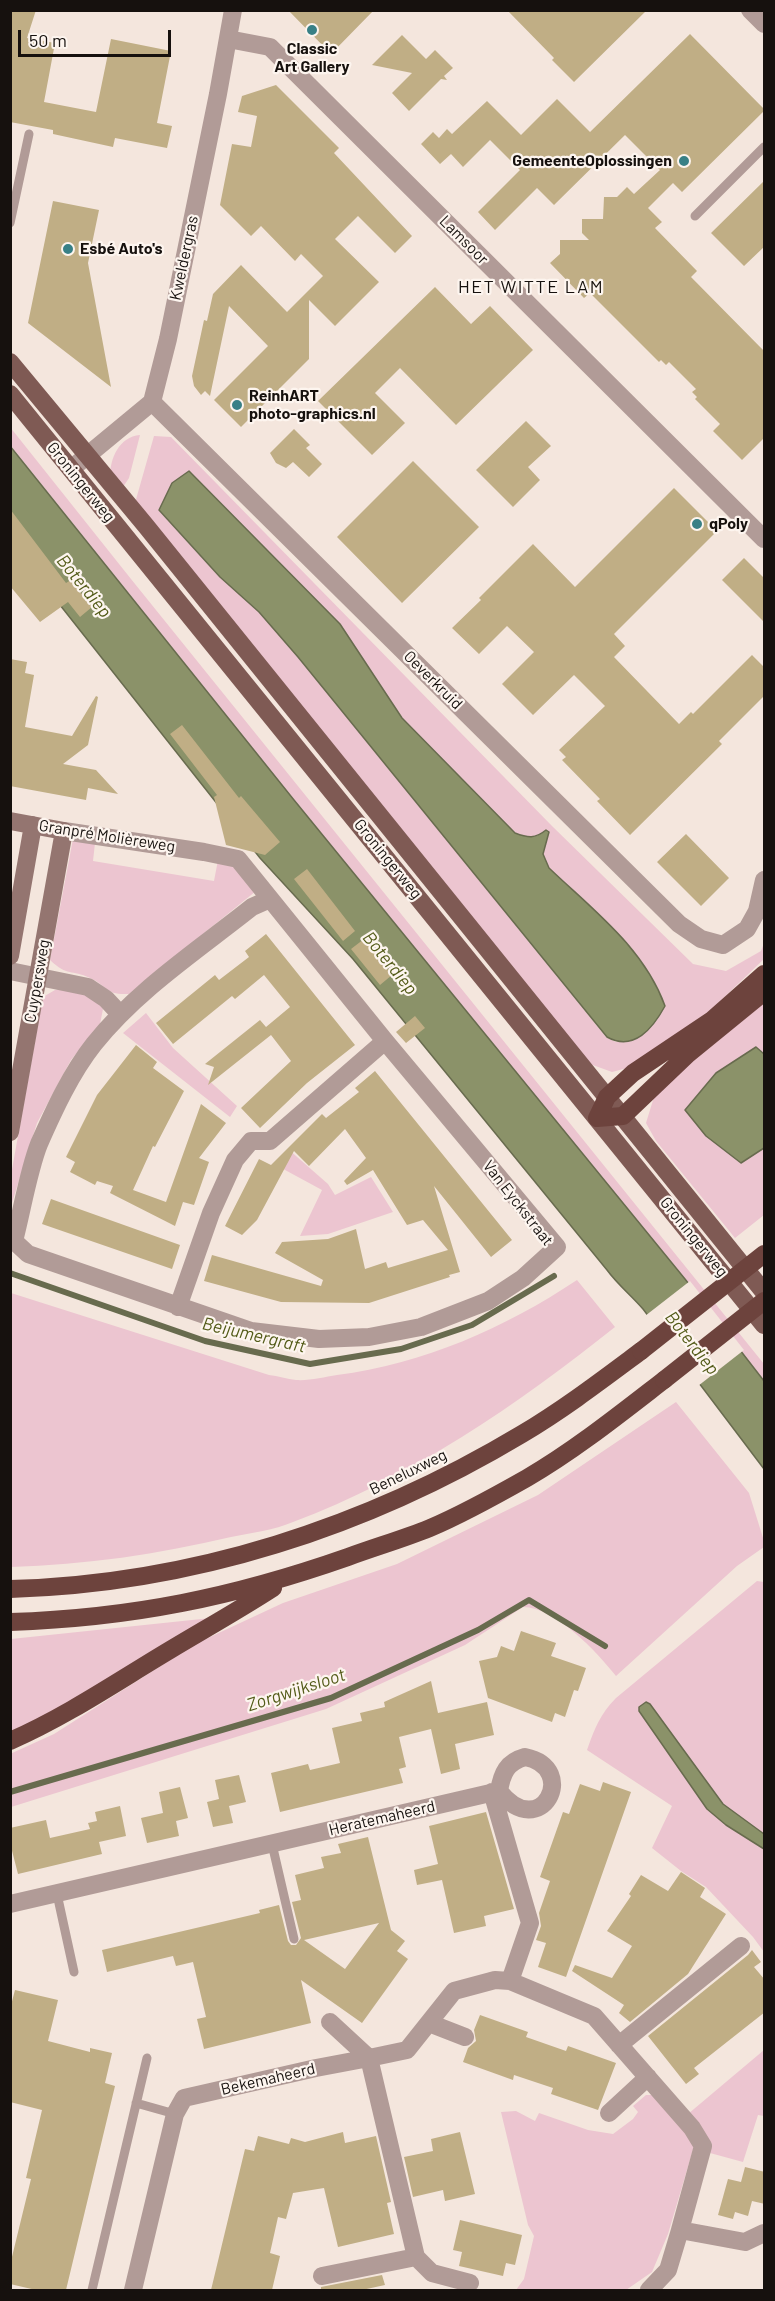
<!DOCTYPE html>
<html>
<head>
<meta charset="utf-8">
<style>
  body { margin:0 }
  #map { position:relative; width:775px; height:2301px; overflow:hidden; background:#f4e6dd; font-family:Barlow,sans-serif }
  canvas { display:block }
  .frame { position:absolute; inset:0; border:12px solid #16110e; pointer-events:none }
  .scale { position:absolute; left:18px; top:30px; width:153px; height:27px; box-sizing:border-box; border:3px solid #16110e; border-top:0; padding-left:8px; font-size:18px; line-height:21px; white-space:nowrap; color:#16110e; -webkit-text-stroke:4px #fdf5ef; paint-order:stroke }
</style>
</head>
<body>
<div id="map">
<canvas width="775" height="2301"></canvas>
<div class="frame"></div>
<div class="scale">50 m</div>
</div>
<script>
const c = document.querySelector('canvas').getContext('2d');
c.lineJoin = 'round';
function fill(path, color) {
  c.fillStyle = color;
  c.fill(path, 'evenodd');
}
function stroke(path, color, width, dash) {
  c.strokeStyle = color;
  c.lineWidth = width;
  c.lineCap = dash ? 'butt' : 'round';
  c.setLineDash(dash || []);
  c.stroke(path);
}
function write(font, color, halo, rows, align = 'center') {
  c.font = font + ' Barlow,sans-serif';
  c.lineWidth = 4.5;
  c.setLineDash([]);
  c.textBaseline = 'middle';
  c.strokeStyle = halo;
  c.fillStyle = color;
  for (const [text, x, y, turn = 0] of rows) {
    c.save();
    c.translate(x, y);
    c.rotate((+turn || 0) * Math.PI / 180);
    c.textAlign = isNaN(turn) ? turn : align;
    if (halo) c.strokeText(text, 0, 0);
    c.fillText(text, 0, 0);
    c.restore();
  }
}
const green = new Path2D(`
  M 10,427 L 131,579 L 764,1364 L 764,1381 L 685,1279 L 294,800 L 11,446 Z
  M 140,435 L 129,478 L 121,490 L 110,477 C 110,458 119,437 140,435 Z
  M 154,436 L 171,437 L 552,826 L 693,964 L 726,971 L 761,951 L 764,943 L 764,959 L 712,1009 L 631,1067 L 612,1072 L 590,1064 L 135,503 ZM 189,471 L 340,624 L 402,718 L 515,833 C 528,838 535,839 546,830 L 542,854 L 549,868 C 593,910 644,948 665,1006 L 616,1042 L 606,1037 L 298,657 L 259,612 L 220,577 L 159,510 L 172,483 Z
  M 73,839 L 95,843 L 93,861 L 214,881 L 218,860 L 237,863 L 256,891 L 129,994 C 104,995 108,986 90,978 C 71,969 68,977 50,960 Z
  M 67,989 L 94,998 L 103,1009 L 100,1024 L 71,1060 L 37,1123 L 11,1206 L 11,1175 L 43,997 L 55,990 Z
  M 764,998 L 764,1054 L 756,1047 L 716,1073 L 685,1110 L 741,1163 L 764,1148 L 764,1215 L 735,1238 L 656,1141 L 646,1123 L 654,1097 L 700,1053 Z
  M 146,1013 L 173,1048 L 237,1106 L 230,1117 L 123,1033 Z
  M 288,1149 L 328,1184 L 335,1195 L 371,1177 L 393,1212 L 328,1234 L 300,1236 L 322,1190 L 274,1164 Z
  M 577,1280 L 615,1327 C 517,1405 411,1478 293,1522 C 274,1530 252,1533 231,1537 C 159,1554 85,1565 11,1567 L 11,1293 L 269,1375 C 278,1376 287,1379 296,1380 C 309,1381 324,1377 337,1375 C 423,1364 505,1328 577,1280 Z
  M 676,1402 L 749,1493 L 764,1541 L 764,1547 L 737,1566 L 616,1676 C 597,1652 555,1607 523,1607 L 465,1645 L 326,1709 L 11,1807 L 10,1754 L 54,1734 L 195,1644 L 283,1603 L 397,1564 L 538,1495 Z
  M 757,1581 L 764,1582 L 764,1834 L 723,1805 L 639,1707 L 639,1711 L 707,1809 L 726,1825 L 764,1849 L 764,1952 L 753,1937 L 706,1887 L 681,1871 L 652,1848 L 672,1806 L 587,1750 C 594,1730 600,1714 616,1698 Z
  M 211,1618 L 59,1710 L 11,1731 L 11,1639 Z
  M 764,2050 L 764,2116 L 758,2115 L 743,2162 L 710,2153 L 712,2144 L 688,2114 Z
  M 646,2095 L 653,2095 L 695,2143 L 668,2234 L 652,2272 L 626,2290 L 516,2290 L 524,2279 L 534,2236 L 528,2225 L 501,2112 L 516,2111 L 535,2121 L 539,2113 L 588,2130 L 613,2134 L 633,2119 L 638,2112 L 633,2106 Z`);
const water = new Path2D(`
  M 10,446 L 294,800 L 685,1279 L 764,1381 L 764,1469 L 643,1309 C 631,1295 618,1285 607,1270 L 353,959 L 260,858 L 11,543 Z
  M 189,471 L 340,624 L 402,718 L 515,833 C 528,838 535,839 546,830 L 549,832 L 543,854 L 549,868 C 593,910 644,948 665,1006 C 653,1028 634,1052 607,1037 L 298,657 L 259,612 L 220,577 L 159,510 L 172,483 Z
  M 756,1047 L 764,1054 L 764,1148 L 741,1163 L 706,1136 L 685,1110 L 716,1073 Z
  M 646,1702 L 650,1704 L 723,1804 L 764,1834 L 764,1849 L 726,1825 L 707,1809 L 639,1711 L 639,1707 Z`);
const pier = new Path2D(`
  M 690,1281 L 744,1350 L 698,1386 L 645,1316 Z`);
const stream = new Path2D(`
  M 10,1273 L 205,1341 L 310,1364 L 401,1349 L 472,1325 L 554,1276
  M 10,1792 L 331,1698 L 478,1630 L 529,1600 L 605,1646`);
const building = new Path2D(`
  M 10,10 L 36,10 L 27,38 L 55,43 L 44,102 L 96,112 L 111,39 L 171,51 L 157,123 L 172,126 L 167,148 L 115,138 L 113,147 L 53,134 L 53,130 L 10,122 Z
  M 288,10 L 374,10 L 331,54 Z
  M 507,10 L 647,10 L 574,82 L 552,60 L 554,58 Z
  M 690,34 L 765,110 L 682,192 L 673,183 L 648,208 L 662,222 L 655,228 L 697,271 L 691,277 L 765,352 L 765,437 L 742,460 L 713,431 L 720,424 L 695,399 L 697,397 L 692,392 L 696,389 L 669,362 L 666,365 L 661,360 L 659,362 L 590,293 L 584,298 L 550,263 L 560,254 L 560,240 L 589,240 L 582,233 L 582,219 L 603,219 L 604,197 L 617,197 L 627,187 L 634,194 L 660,170 L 625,135 L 554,205 L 537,188 L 495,230 L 478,212 L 520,170 L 490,140 L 463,167 L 451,154 L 440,164 L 421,144 L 433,132 L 439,138 L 447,129 L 452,134 L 487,101 L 521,135 L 557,99 L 590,132 Z
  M 402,35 L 426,59 L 435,50 L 453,68 L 444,76 L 447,80 L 441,79 L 409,111 L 392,93 L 412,73 L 372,65 Z
  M 276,85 L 339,148 L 334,153 L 412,236 L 395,253 L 358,216 L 335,239 L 379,282 L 335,326 L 309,300 L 309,359 L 241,427 L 214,400 L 268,346 L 229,306 L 210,396 L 205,391 L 201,395 L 194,386 L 192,376 L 204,320 L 207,321 L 213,294 L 241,265 L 287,312 L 323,276 L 301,254 L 295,261 L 261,226 L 251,236 L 220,205 L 232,144 L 251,147 L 257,116 L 238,112 L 242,96 Z
  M 765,180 L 765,246 L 744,266 L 711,233 Z
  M 53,201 L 99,210 L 88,263 L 111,387 L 28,323 Z
  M 435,287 L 471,324 L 490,306 L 533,350 L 456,425 L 400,368 L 375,393 L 405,423 L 372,455 L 318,401 Z
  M 526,421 L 551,446 L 528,467 L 540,480 L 513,507 L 476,470 Z
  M 294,429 L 310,445 L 306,448 L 322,464 L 309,477 L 293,462 L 286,468 L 276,463 L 270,453 Z
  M 413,461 L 479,527 L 402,603 L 337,537 Z
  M 674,488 L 717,531 L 614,634 L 625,646 L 614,657 L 679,724 L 691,712 L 693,714 L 752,655 L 765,668 L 765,695 L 719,741 L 722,744 L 630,835 L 597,801 L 600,799 L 562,760 L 566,757 L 559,750 L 605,706 L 574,675 L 533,715 L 502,684 L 534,652 L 507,626 L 479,654 L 452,628 L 481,600 L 479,598 L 533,544 L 575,587 Z
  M 10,509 L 66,583 L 71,580 L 92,607 L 80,617 L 68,602 L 40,622 L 10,586 Z
  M 744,558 L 765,579 L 765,623 L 722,580 Z
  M 10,659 L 27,662 L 25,673 L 34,675 L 25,727 L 72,736 L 96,696 L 98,697 L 88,745 L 63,764 L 96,770 L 118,794 L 88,788 L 86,800 L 10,786 Z
  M 182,725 L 239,798 L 241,796 L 280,842 L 265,855 L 226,845 L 214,797 L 217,795 L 170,734 Z
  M 686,834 L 729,878 L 701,906 L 657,862 Z
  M 307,869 L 355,931 L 343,941 L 294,879 Z
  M 266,934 L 355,1045 L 307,1083 L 260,1128 L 241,1108 L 291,1061 L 271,1035 L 208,1085 L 214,1067 L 205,1064 L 260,1020 L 266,1027 L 290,1007 L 264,975 L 235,999 L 232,996 L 173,1044 L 156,1023 L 215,975 L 219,980 L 249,957 L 245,951 Z
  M 364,939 L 392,975 L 380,985 L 351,949 Z
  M 415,1016 L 425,1028 L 406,1043 L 396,1032 Z
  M 136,1045 L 157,1062 L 153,1068 L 184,1091 L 155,1147 L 153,1146 L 133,1190 L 166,1202 L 201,1104 L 226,1123 L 199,1158 L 209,1162 L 194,1205 L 183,1202 L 175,1226 L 110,1193 L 113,1186 L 97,1181 L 95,1185 L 70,1172 L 75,1162 L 66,1157 L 97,1095 Z
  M 375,1071 L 512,1240 L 491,1257 L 434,1186 L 460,1272 L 449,1275 L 450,1277 L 369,1303 L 281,1302 L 204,1281 L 212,1255 L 321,1286 L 323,1280 L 275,1253 L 282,1242 L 328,1239 L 356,1229 L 365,1269 L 386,1262 L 388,1268 L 448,1250 L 423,1220 L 407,1225 L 373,1170 L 347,1185 L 344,1181 L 366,1158 L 345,1129 L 309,1166 L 294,1151 L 257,1220 L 242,1235 L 225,1226 L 259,1159 L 271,1165 L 322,1114 L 326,1118 L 359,1092 L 355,1088 Z
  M 51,1199 L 180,1245 L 172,1269 L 42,1224 Z
  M 521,1631 L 556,1643 L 551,1656 L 586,1668 L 578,1691 L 574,1690 L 565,1717 L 555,1713 L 552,1722 L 488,1698 L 479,1661 L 497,1657 L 501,1646 L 514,1651 Z
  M 431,1681 L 438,1713 L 487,1702 L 494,1735 L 455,1744 L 460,1769 L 441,1774 L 431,1729 L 399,1737 L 406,1767 L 399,1769 L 403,1783 L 280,1812 L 271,1773 L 308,1764 L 310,1770 L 340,1763 L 332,1728 L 362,1721 L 360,1713 L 385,1707 L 384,1702 Z
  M 239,1775 L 246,1802 L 229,1806 L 233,1823 L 213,1827 L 207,1802 L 219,1799 L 215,1780 Z
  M 603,1782 L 631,1792 L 566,1977 L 538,1967 L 546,1943 L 536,1940 L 541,1926 L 539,1913 L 550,1881 L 540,1877 L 563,1812 L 569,1814 L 580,1784 L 600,1791 Z
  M 180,1787 L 188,1818 L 176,1821 L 179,1836 L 147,1843 L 141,1818 L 163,1813 L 159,1792 Z
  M 120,1806 L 126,1836 L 99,1842 L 102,1854 L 18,1874 L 10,1843 L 10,1828 L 46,1820 L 50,1838 L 90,1829 L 88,1823 L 97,1821 L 95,1812 Z
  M 486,1812 L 514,1909 L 484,1916 L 486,1926 L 454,1933 L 442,1880 L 417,1885 L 414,1870 L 438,1864 L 429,1826 Z
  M 368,1837 L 391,1930 L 405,1941 L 397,1951 L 408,1959 L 362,2023 L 301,1980 L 311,2023 L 204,2049 L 197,2019 L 206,2017 L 193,1962 L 176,1966 L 173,1956 L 107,1972 L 102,1950 L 260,1913 L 259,1910 L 279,1905 L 288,1941 L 291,1945 L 296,1945 L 301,1938 L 292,1902 L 301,1900 L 295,1875 L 324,1868 L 321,1857 L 341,1853 L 338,1844 ZM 379,1923 L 345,1969 L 304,1940 Z
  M 681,1872 L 705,1888 L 700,1897 L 726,1914 L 688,1974 L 630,2022 L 619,2013 L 624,2005 L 572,1971 L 575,1965 L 612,1978 L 632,1946 L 607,1931 L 631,1896 L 629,1894 L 641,1875 L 668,1891 Z
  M 752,1950 L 761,1962 L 754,1967 L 765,1980 L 765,2012 L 694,2068 L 699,2074 L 686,2084 L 648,2036 L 748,1955 Z
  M 15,1990 L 58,2000 L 48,2041 L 90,2052 L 90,2048 L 112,2053 L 105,2083 L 115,2086 L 66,2290 L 36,2290 L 10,2284 L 10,2265 L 31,2179 L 26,2178 L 42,2110 L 10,2102 L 10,2009 Z
  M 480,2015 L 528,2032 L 526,2037 L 566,2051 L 568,2046 L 616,2063 L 598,2110 L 551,2094 L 553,2088 L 514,2075 L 513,2080 L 463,2062 L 468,2048 L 476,2041 L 474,2030 Z
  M 343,2132 L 345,2143 L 376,2136 L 391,2202 L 387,2203 L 394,2234 L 338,2247 L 324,2188 L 293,2193 L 286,2219 L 278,2217 L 270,2253 L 280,2256 L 272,2290 L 211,2290 L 245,2149 L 254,2151 L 258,2136 L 289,2144 L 291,2138 L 305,2142 Z
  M 460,2132 L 475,2194 L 445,2201 L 443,2190 L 413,2197 L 404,2157 L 433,2151 L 431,2139 Z
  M 745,2167 L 765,2172 L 765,2204 L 752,2201 L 748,2216 L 735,2212 L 733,2219 L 718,2215 L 728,2179 L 741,2182 Z
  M 460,2220 L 522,2235 L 515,2265 L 506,2263 L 503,2276 L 459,2266 L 462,2252 L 453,2250 Z
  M 382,2275 L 385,2285 L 362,2290 L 321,2290 L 321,2287 Z`);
const lane = new Path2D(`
  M 695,216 L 764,147
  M 10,223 L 29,134
  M 272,1844 L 294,1939
  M 57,1894 L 74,1972
  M 136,2103 L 175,2114
  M 92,2290 L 147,2058`);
const street = new Path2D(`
  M 750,10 L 764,24
  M 228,39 L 270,47 L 764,539
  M 152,402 L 679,924 L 701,939 L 723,945 L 747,929 L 757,911 L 764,880
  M 71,469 L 152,402 L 168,339 L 218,94 L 233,10
  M 64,831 L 204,852 L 238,859 L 385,1041 L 557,1247 L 523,1278 L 488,1301 L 421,1327 L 369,1337 L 319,1339 L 251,1331 L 28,1254 L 14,1241 C 22,1211 28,1172 39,1144 C 54,1110 71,1073 94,1044 C 137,990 198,950 252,907 L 270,899
  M 10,971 L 88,987 L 106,999 L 120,1014
  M 178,1307 L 211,1213 L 235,1160 L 251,1141 L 270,1141 L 385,1041
  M 525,1757 C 580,1768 541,1844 499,1791 C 502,1773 507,1762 525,1757 Z
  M 492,1792 L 530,1923 L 510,1981 L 594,2016 L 692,2128 L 703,2146 L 680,2230 L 745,2242 L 764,2233
  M 10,1904 L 499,1791
  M 429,2023 L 465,2037
  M 619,2045 L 741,1946
  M 609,2113 L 648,2077
  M 416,2257 L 432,2273 L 470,2283
  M 322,2276 L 416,2257 L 369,2058 L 407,2050 L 454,1991 L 495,1980 L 510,1981
  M 133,2290 L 175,2114 L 184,2098 L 316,2068 L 369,2058 L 330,2022
  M 649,2290 L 668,2270 L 680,2230`);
const secondary = new Path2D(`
  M 10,821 L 64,831 L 10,1132
  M 10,956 L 33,825`);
const primary = new Path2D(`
  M 10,362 L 146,526 L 764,1292
  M 10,394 L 764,1325`);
const highway = new Path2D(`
  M 597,1118 L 607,1097 L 633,1073 L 712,1020 L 764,974
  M 597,1118 L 623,1116 L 688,1054 L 764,992
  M 10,1589 C 192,1584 367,1527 522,1434 C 564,1409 602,1380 641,1351
  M 10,1622 C 132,1618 234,1597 348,1557 C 375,1547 403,1539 430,1528 C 461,1515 497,1495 527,1478 C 575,1450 620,1414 664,1380
  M 10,1741 C 67,1716 118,1681 170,1650 C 205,1629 239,1610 273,1588`);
const highwayBridge = new Path2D(`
  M 641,1351 L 764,1254
  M 664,1380 L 764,1301`);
const markers = [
  [312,30,6,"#388086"],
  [684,161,6,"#388086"],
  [68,249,6,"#388086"],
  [237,405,6,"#388086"],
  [697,524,6,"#388086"]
];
const poiNames = [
  ["Classic",312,49,"center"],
  ["Art Gallery",312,67,"center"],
  ["GemeenteOplossingen",672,161,"right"],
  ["Esbé Auto's",80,249],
  ["ReinhART",249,396],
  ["photo-graphics.nl",249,414],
  ["qPoly",709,524]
];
const streetNames = [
  ["Lamsoor",464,240,45],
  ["Kweldergras",184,258,-78],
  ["Groningerweg",81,482,51],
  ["Oeverkruid",433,680,45],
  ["Granpré Molièreweg",107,836,9],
  ["Groningerweg",388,859,51],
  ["Cuypersweg",37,981,-80],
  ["Van Eyckstraat",518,1203,52],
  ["Groningerweg",694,1237,51],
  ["Beneluxweg",408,1472,-26],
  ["Heratemaheerd",382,1818,-13],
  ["Bekemaheerd",268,2079,-13]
];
const neighbourhoodNames = [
  ["HET WITTE LAM",531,287]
];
const waterNames = [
  ["Boterdiep",84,586,51],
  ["Boterdiep",390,963,51],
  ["Beijumergraft",254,1335,13],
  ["Boterdiep",692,1343,52],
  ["Zorgwijksloot",296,1690,-18]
];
fill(green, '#ecc5d0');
fill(water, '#8b9269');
stroke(water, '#686b4e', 1.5);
fill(pier, '#f4e6dd');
stroke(stream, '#686b4e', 6);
fill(building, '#c0ae85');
stroke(lane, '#b19b97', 9);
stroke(street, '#b19b97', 18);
stroke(secondary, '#947570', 18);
stroke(primary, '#7f5a54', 18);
stroke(highway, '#6d433d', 18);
stroke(highwayBridge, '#6d433d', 18);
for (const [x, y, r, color] of markers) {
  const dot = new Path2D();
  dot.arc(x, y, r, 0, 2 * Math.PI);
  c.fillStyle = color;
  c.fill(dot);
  stroke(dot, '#fdf5ef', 2);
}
write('bold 16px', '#16110e', '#fdf5ef', poiNames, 'left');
write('16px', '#16110e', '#fdf5ef', streetNames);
c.letterSpacing = '1.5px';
write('18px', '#16110e', '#fdf5ef', neighbourhoodNames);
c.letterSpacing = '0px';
write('italic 18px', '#535b18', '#fdf5ef', waterNames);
</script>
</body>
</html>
